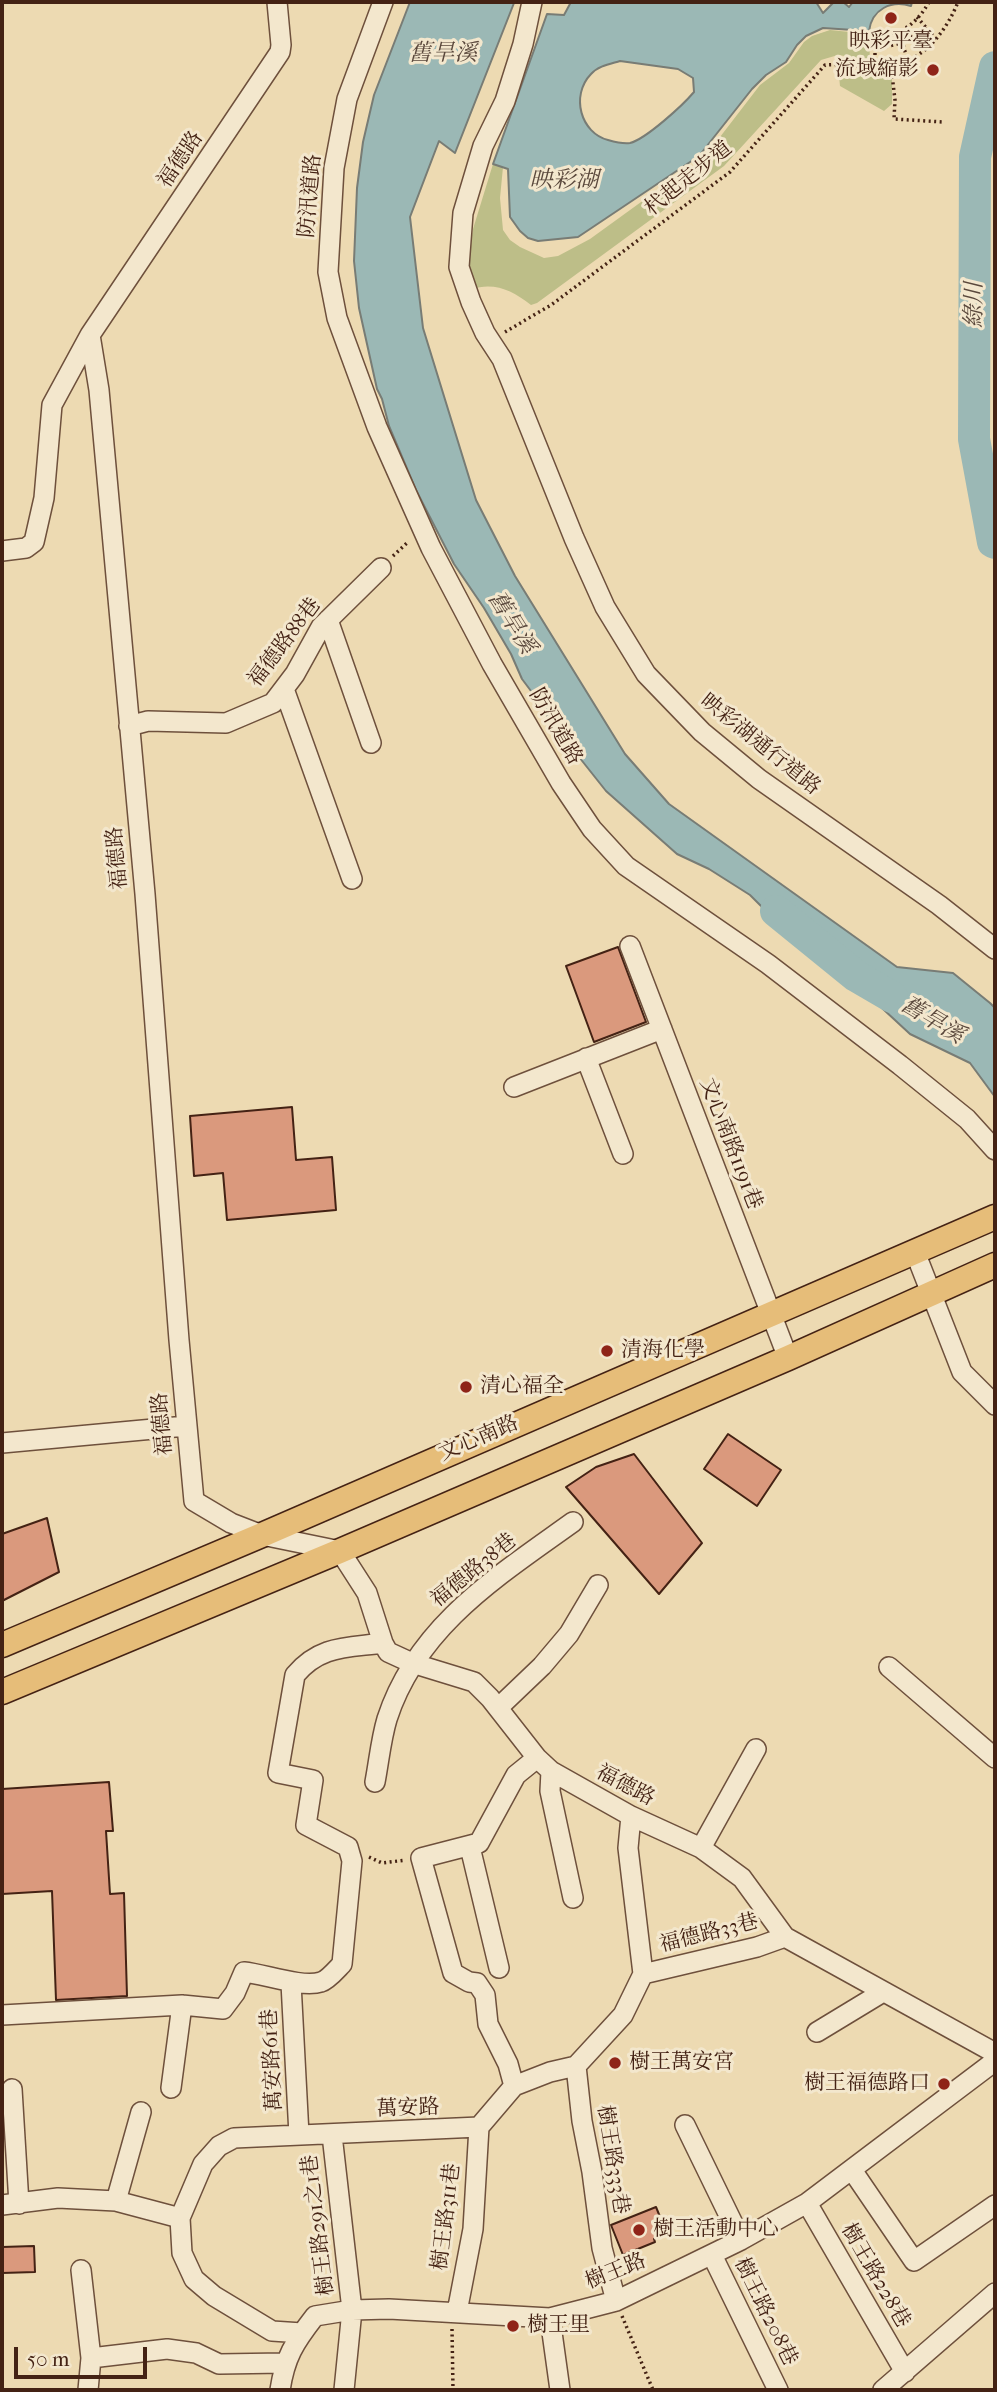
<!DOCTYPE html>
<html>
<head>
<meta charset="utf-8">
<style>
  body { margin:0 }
  #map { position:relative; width:997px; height:2392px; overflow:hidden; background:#eddab2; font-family:"IM FELL French Canon",serif }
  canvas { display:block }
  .frame { position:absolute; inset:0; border:4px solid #442214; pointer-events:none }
  .scale { position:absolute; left:14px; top:2347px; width:133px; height:32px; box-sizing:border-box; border:4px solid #442214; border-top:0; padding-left:9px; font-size:21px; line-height:24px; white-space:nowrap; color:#442214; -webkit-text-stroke:5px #f3e7cd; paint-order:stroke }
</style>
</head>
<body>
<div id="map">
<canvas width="997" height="2392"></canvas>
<div class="frame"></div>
<div class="scale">50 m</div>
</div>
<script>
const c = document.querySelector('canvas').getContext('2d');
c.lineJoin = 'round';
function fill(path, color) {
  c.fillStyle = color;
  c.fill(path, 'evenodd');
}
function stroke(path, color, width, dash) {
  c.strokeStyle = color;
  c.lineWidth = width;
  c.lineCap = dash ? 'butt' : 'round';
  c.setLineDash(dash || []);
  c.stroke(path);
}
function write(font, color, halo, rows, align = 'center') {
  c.font = font + ' "IM FELL French Canon","Noto Serif TC",serif';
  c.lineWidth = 6;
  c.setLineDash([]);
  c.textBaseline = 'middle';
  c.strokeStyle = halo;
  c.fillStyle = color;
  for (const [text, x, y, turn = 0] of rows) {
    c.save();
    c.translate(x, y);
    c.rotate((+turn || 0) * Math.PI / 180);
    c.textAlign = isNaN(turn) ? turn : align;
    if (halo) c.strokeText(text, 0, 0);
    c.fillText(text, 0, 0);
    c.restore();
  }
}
const green = new Path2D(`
  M 830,30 L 869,34 L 870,60 L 838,55 L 821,60 L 724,166 L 537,303 L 531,305 C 512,290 495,282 471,289 L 468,260 L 473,229 L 493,164 L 503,167 L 500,198 L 503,230 L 510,240 L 520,247 L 544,258 L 558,256 L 590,239 L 648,197 L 700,163 L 760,85 L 789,63 L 804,42 L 812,36 Z
  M 842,72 L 892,72 L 892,104 L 884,111 L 840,86 L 839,76 Z`);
const water = new Path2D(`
  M 410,2 L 514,3 L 455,153 L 439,141 L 410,217 L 423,328 L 443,393 L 476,500 L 515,576 L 625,754 L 669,804 L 897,967 L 953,973 L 990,1003 L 995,1008 L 995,1097 L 970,1063 L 910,1034 L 883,1009 L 833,951 L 773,918 L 750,895 L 709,869 L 677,854 L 606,791 L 579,757 L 557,734 L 540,703 L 522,679 L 511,654 L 484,608 L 454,564 L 416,490 L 389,426 L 382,399 L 377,389 L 359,308 L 354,261 L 357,188 L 363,142 L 374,95 Z
  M 571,2 L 816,2 L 823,13 L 834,2 L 843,2 L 849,7 L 853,2 L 912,2 L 911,6 C 891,0 872,9 869,31 L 823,28 L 806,36 L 797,45 L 786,62 L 766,75 L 752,89 L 699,156 L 578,237 L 538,241 L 528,238 L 520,231 L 510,217 L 508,169 L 493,164 L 547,14 L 564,15 ZM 620,61 L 678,69 L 693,78 L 694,92 C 683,105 646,139 630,143 C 623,144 615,142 608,140 C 581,133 570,96 591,74 C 598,66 610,64 620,61 Z`);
const river = new Path2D(`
  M 995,67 L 975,157 L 974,439 L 993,542 L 995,543
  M 776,911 L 856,976 L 892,997`);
const building = new Path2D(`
  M 618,947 L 646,1022 L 594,1042 L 566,966 Z
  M 292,1107 L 296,1160 L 332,1157 L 336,1210 L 227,1220 L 223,1173 L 194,1176 L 190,1116 Z
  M 728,1434 L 781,1470 L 757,1506 L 704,1469 Z
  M 634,1454 L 702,1543 L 659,1594 L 566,1487 L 596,1467 Z
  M 47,1518 L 59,1572 L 2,1601 L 2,1534 Z
  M 109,1782 L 113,1831 L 106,1831 L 110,1894 L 124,1893 L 127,1996 L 56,2000 L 52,1891 L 2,1894 L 2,1789 Z
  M 656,2207 L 667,2234 L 654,2239 L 655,2242 L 623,2255 L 611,2225 Z
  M 34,2246 L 35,2272 L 2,2273 L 2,2247 Z`);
const path = new Path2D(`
  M 917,17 L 936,39
  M 899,29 L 907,59
  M 875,39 C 900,35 917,24 929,2
  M 875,49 L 902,43 L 926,27
  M 875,66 L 875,37
  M 891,66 L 895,100 L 894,119 L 943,122
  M 505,332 L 551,305 L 730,172 L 825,65 C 846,63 866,69 887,66 C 922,63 946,32 958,2
  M 393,556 L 408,542
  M 369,1857 L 382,1863 L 406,1860
  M 622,2316 L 653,2390
  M 452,2329 L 453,2390`);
const minor = new Path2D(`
  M 277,2 L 281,45 L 280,52 L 90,335 L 99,390 L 145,894 L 179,1340 L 194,1501 L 231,1523 L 262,1535 L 340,1551 L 367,1593 L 383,1643 L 388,1652 L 412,1663 L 474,1682 L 490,1698 L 537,1758 L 551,1771 L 631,1816 L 701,1848 L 742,1878 L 785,1937 L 995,2053
  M 383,2 L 347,99 L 334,168 L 328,272 L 337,318 L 377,427 L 431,548 L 492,664 L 561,783 L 592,829 L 626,866 L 768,964 L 900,1065 L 967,1119 L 995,1150
  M 532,2 L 523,44 L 505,101 L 483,146 L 463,213 L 459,267 L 471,302 L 485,333 L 502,359 L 574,538 L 605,607 L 646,674 L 702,732 L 759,779 L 939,905 L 995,949
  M 2,551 L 26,548 L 34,542 L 44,498 L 52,405 L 90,335
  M 328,620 L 371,743
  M 284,689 L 352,879
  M 129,726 L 148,721 L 226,723 L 273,703 L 295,674 L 321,627 L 381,568
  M 630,946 L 788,1358
  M 586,1058 L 623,1154
  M 514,1087 L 662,1029
  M 915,1252 L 962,1372 L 995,1405
  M 2,1443 L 186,1426
  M 889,1667 L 995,1758
  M 498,1708 L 542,1666 L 569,1634 L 598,1585
  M 551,1771 L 550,1791 L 573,1898
  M 375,1782 C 379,1761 381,1739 387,1719 C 417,1626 498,1576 573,1522
  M 470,1847 L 499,1968
  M 701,1848 L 756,1749
  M 643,1974 L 757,1947 L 785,1937
  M 291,1983 L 299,2135
  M 2,2015 L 182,2005 L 223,2009 L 235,1993 L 244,1972 C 264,1974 302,1988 321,1982 C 328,1980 337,1969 342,1964 L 352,1861 L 348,1847 L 306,1825 L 313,1780 L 278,1773 L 295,1675 C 320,1645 347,1648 383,1643
  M 817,2032 L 883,1992
  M 576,2066 L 582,2121 L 592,2172 L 602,2248 L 616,2301
  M 514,2086 L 508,2064 L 488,2024 L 485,1995 L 477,1983 L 469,1982 L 453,1973 L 421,1858 L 479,1843 L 516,1775 L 537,1758
  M 171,2088 L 182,2005
  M 12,2089 L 19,2204
  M 685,2125 L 741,2240
  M 332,2135 L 352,2310 L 344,2390
  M 852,2170 L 914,2261 L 995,2205
  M 116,2201 L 141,2112
  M 807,2203 L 905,2372
  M 2,2205 L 58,2198 L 116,2201 L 180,2218
  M 712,2255 L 778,2390
  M 81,2270 L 91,2358
  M 457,2312 L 473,2229 L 479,2127
  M 550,2318 L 560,2390
  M 302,2333 L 272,2331 L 214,2296 L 194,2279 L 182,2253 L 180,2218 L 203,2164 L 219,2146 L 234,2138 L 479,2127 L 514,2086 L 550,2072 L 576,2066 L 623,2015 L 643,1974 L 628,1848 L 631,1816
  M 88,2390 L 91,2358 L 167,2349 L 196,2353 L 219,2364 L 284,2363
  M 280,2390 C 285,2357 294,2343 315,2316 L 352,2310 L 389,2309 L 550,2318 L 616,2301 L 741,2240 L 807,2203 L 995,2061
  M 883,2390 L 995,2293`);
const major = new Path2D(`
  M 2,1645 L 262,1535 L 995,1217
  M 2,1692 L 340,1551 L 788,1358 L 995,1265`);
const markers = [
  [891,18,7,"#8f2418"],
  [933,70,7,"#8f2418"],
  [607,1351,7,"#8f2418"],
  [466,1387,7,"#8f2418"],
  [615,2063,7,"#8f2418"],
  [944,2084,7,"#8f2418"],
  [639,2230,7,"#8f2418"],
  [513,2326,7,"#8f2418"]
];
const poiNames = [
  ["映彩平臺",891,42,"center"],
  ["流域縮影",919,70,"right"],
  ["清海化學",621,1351],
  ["清心福全",480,1387],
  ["樹王萬安宮",629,2063],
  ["樹王福德路口",930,2084,"right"],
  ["樹王活動中心",653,2230],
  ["樹王里",527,2326]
];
const streetNames = [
  ["福德路",181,160,-56],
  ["杙起走步道",689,179,-39],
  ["防汛道路",311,196,-85],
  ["福德路88巷",285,643,-53],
  ["防汛道路",555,727,60],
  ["映彩湖通行道路",760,745,39],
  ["福德路",118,858,-95],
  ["文心南路1191巷",730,1144,69],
  ["福德路",163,1424,-95],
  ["文心南路",479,1439,-23],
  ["福德路38巷",474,1571,-39],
  ["福德路",625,1786,28],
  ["福德路33巷",709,1934,-14],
  ["萬安路61巷",273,2060,-93],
  ["萬安路",408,2109,-2],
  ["樹王路333巷",612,2160,81],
  ["樹王路311巷",447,2217,-83],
  ["樹王路291之1巷",319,2225,-97],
  ["樹王路",616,2272,-22],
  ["樹王路228巷",875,2276,60],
  ["樹王路208巷",765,2312,64]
];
const waterNames = [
  ["舊旱溪",443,54],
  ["映彩湖",564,181],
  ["綠川",975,305,-90],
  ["舊旱溪",511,623,58],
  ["舊旱溪",932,1021,31]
];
fill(green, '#bdbe88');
fill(water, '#9bb8b5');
stroke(water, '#787c75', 2);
stroke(river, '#9bb8b5', 32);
fill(building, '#da997d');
stroke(building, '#442214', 2);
stroke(minor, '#6e503c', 22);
stroke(major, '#442214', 27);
stroke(path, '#442214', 3.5, [2, 3.5]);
stroke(minor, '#f3e7cd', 19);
stroke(major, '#e6bd79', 24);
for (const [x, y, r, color] of markers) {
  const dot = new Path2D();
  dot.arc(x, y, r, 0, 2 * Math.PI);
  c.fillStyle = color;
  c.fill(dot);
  stroke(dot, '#f3e7cd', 2.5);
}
write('21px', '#442214', '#f3e7cd', poiNames, 'left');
write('21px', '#442214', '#f3e7cd', streetNames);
write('italic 23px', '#5a483c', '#f3e7cd', waterNames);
</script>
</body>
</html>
